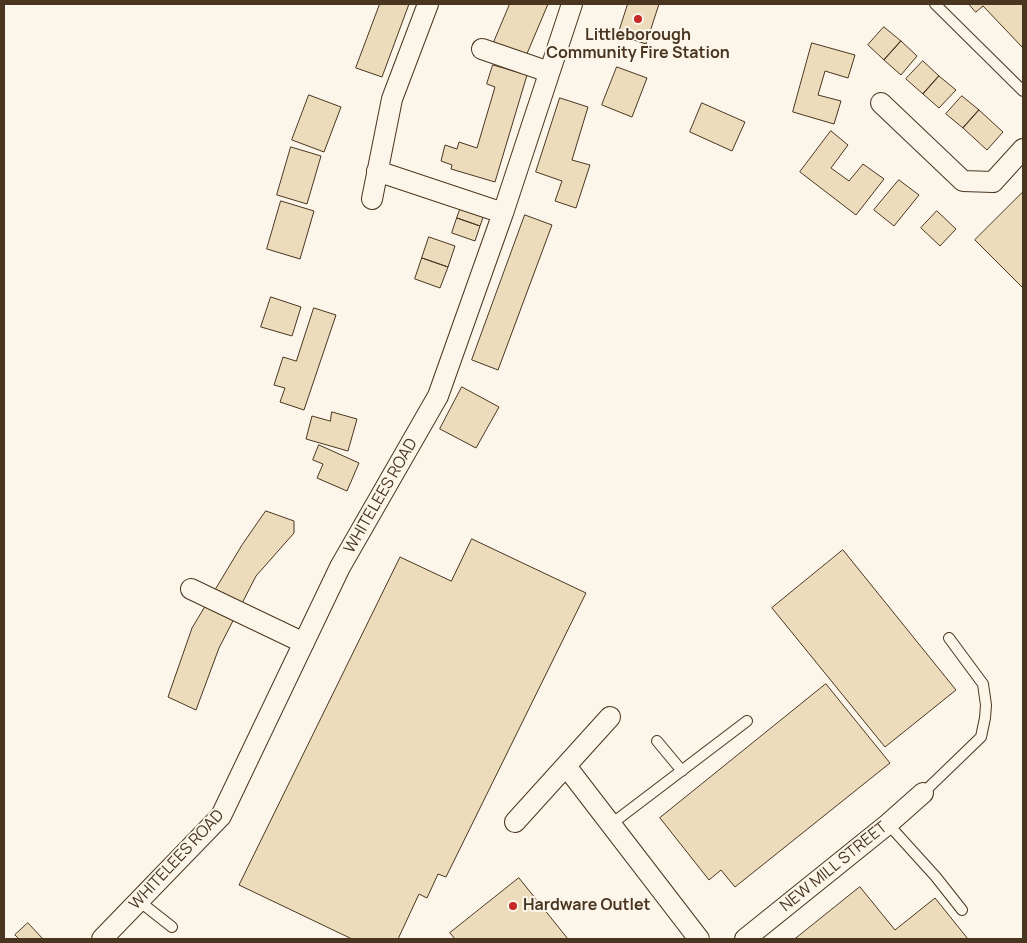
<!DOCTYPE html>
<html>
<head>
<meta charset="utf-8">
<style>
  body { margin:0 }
  #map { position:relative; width:1027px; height:943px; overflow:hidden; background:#fbf6e9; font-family:Manrope,sans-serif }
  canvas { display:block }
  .frame { position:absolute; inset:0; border:5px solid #4a3520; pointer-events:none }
</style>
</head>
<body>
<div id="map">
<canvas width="1027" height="943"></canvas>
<div class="frame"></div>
</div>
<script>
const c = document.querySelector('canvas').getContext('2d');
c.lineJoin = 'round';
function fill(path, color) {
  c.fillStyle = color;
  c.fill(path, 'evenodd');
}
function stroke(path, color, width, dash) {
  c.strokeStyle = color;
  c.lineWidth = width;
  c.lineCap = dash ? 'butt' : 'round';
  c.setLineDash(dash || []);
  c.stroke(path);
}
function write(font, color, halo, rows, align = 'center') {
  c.font = font + ' Manrope,sans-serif';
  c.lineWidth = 4;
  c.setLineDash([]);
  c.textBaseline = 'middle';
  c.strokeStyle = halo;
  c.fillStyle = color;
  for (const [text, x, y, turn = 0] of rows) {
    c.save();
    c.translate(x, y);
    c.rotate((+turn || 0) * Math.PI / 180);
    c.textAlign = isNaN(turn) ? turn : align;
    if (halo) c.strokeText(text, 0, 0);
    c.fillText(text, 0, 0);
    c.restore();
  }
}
const building = new Path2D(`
  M 380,4 L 409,4 L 382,77 L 356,68 Z
  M 510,4 L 548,4 L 526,56 L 494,42 Z
  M 628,4 L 659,4 L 646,44 L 618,35 Z
  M 969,4 L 1021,4 L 1023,6 L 1023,48 L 983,6 L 976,12 Z
  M 884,27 L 901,41 L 884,60 L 868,45 Z
  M 901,41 L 917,56 L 901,75 L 884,60 Z
  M 812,43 L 855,55 L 848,78 L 825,71 L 818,95 L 841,101 L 834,124 L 793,112 Z
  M 923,61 L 939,76 L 923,94 L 906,79 Z
  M 493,65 L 527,75 L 495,182 L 451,169 L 452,165 L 441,161 L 445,145 L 457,149 L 459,142 L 477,148 L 495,87 L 487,84 Z
  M 617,67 L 647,78 L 632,117 L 602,105 Z
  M 939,76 L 956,90 L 939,108 L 923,94 Z
  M 309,95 L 341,107 L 324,152 L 292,140 Z
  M 962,96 L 979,110 L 963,128 L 946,114 Z
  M 560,98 L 588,107 L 572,160 L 590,165 L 576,208 L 555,201 L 562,181 L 536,172 Z
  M 702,103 L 745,122 L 732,151 L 690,132 Z
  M 979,110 L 1003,132 L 987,150 L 963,128 Z
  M 831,131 L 848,145 L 831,168 L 849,181 L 863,164 L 884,179 L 856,215 L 800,172 Z
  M 291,147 L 321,156 L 307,204 L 277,195 Z
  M 899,180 L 919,195 L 894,226 L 874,210 Z
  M 1023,192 L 1023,288 L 975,240 Z
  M 281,201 L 314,211 L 300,259 L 267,249 Z
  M 462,204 L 485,212 L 480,226 L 457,218 Z
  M 937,211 L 956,229 L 940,246 L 921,228 Z
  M 525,215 L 552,225 L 498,370 L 472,360 Z
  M 457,218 L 480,226 L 475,241 L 452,233 Z
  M 429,237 L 455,246 L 448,267 L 422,258 Z
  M 422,258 L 448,267 L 440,288 L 415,279 Z
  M 271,297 L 301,307 L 292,336 L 261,327 Z
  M 314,308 L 336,315 L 304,410 L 280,402 L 285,388 L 274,385 L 283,357 L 296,361 Z
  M 462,387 L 499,407 L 476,448 L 440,429 Z
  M 332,412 L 357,419 L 348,451 L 306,439 L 312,416 L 330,421 Z
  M 319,445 L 359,463 L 347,491 L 317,478 L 323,464 L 313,460 Z
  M 266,511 L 294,521 L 294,533 L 256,576 L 219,648 L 196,710 L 168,697 L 192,628 L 242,545 Z
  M 472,539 L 586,593 L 446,877 L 438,874 L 427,898 L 419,894 L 398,939 L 352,939 L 239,885 L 400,557 L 451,581 Z
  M 843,550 L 956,690 L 885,747 L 772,608 Z
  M 826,684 L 890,763 L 735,887 L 721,870 L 709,880 L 660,818 Z
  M 519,878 L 568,939 L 455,939 L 450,933 Z
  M 860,887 L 895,930 L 935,898 L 968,939 L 795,939 Z
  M 28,923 L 43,939 L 19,939 L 15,935 Z`);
const lane = new Path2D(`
  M 935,4 L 1023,91
  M 657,741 L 682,771
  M 923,793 L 981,737 L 985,718 L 986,705 L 983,684 L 949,638
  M 888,824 L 936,877 L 962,910
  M 610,825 L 747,721
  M 139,901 L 172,927`);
const street = new Path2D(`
  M 482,49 L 549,72
  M 881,103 L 963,181 L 993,182 L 1023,149
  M 377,171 L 503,213
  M 372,199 L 392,99 L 428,4
  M 191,589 L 304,643
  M 566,766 L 699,939
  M 515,822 L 610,717
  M 102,939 L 221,816 L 340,567 L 438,396 L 503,213 L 572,4
  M 745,939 L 888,824 L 923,793`);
const markers = [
  [638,19,5,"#c62828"],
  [513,906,5,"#c62828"]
];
const poiNames = [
  ["Littleborough",638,36],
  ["Community Fire Station",638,54],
  ["Hardware Outlet",523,906,"left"]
];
const streetNames = [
  ["WHITELEES ROAD",381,496,-60],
  ["WHITELEES ROAD",177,860,-47],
  ["NEW MILL STREET",834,867,-39]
];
fill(building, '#ecdcbc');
stroke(building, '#4a3520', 1);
stroke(lane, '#4a3520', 12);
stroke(street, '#4a3520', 22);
stroke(lane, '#fbf6e9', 10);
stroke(street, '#fbf6e9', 20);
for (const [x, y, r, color] of markers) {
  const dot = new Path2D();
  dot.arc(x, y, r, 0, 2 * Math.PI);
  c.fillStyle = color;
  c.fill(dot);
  stroke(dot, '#fbf6e9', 2);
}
write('bold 16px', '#4a3520', '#fbf6e9', poiNames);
write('16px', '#4a3520', '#fbf6e9', streetNames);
</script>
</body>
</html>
